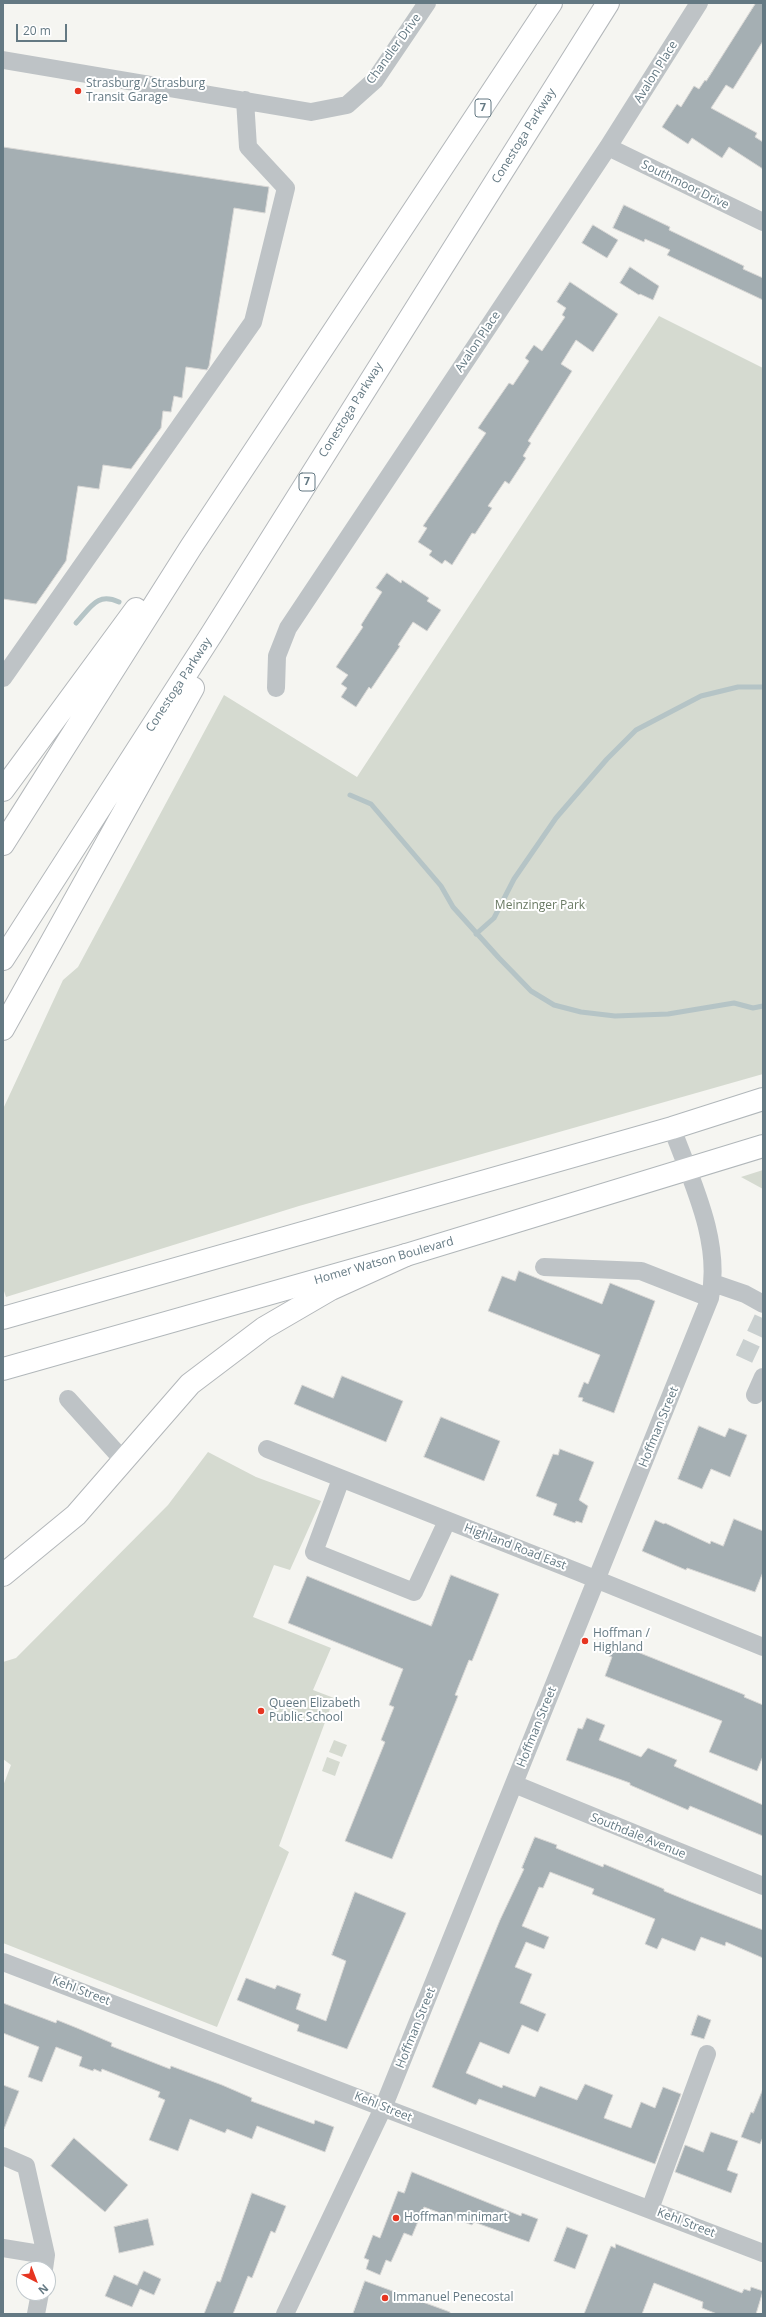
<!DOCTYPE html>
<html>
<head>
<meta charset="utf-8">
<style>
  body { margin:0 }
  #map { position:relative; width:766px; height:2317px; overflow:hidden; background:#f5f5f1; font-family:"Open Sans",sans-serif }
  canvas { display:block }
  .frame { position:absolute; inset:0; border:4px solid #647983; pointer-events:none }
  .north { position:absolute; left:16px; top:2261px; width:40px; height:40px; box-sizing:border-box; background:#fff; border:1px solid #c1c9cd; border-radius:50%; rotate:138deg; font-size:11px; font-weight:700; line-height:16px; text-align:center; color:#647983 }
  .north::after { content:''; display:block; margin:auto; width:14px; height:18px; background:#e63521; clip-path:polygon(50% 0,100% 100%,50% 72%,0 100%) }
  .scale { position:absolute; left:16px; top:24px; width:51px; height:18px; box-sizing:border-box; border:2px solid #647983; border-top:0; padding-left:5px; font-size:12px; line-height:14px; white-space:nowrap; color:#647983; -webkit-text-stroke:3px #fff; paint-order:stroke }
</style>
</head>
<body>
<div id="map">
<canvas width="766" height="2317"></canvas>
<div class="frame"></div>
<div class="north">N</div>
<div class="scale">20 m</div>
</div>
<script>
const c = document.querySelector('canvas').getContext('2d');
c.lineJoin = 'round';
function fill(path, color) {
  c.fillStyle = color;
  c.fill(path, 'evenodd');
}
function stroke(path, color, width, dash) {
  c.strokeStyle = color;
  c.lineWidth = width;
  c.lineCap = dash ? 'butt' : 'round';
  c.setLineDash(dash || []);
  c.stroke(path);
}
function write(font, color, halo, rows, align = 'center') {
  c.font = font + ' "Open Sans",sans-serif';
  c.lineWidth = 4;
  c.setLineDash([]);
  c.textBaseline = 'middle';
  c.strokeStyle = halo;
  c.fillStyle = color;
  for (const [text, x, y, turn = 0] of rows) {
    c.save();
    c.translate(x, y);
    c.rotate((+turn || 0) * Math.PI / 180);
    c.textAlign = isNaN(turn) ? turn : align;
    if (halo) c.strokeText(text, 0, 0);
    c.fillText(text, 0, 0);
    c.restore();
  }
}
const green = new Path2D(`
  M 659,316 L 763,368 L 763,1074 L 299,1206 L 6,1297 L 3,1288 L 3,1109 L 63,980 L 78,967 L 224,695 L 357,777 Z
  M 763,1170 L 763,1189 L 741,1177 Z
  M 208,1452 L 256,1477 L 321,1501 L 290,1570 L 274,1565 L 253,1617 L 331,1648 L 313,1690 L 334,1698 L 279,1846 L 289,1852 L 217,2027 L 3,1943 L 3,1786 L 11,1765 L 3,1759 L 3,1662 L 16,1658 L 168,1505 Z
  M 334,1740 L 347,1745 L 342,1757 L 329,1752 Z
  M 327,1757 L 340,1762 L 335,1776 L 322,1771 Z`);
const stream = new Path2D(`
  M 76,623 C 91,607 97,592 119,602
  M 350,795 L 371,804 L 441,886 L 453,907 L 499,958 L 531,991 L 554,1005 L 581,1012 L 615,1016 L 668,1014 L 734,1003 L 753,1008 L 763,1006
  M 476,934 L 494,918 L 514,879 L 556,818 L 607,759 L 636,730 L 701,696 L 738,687 L 763,687`);
const building = new Path2D(`
  M 756,3 L 763,3 L 763,41 L 733,89 L 726,85 L 711,108 L 757,133 L 755,137 L 763,142 L 763,169 L 729,147 L 722,158 L 692,138 L 688,144 L 662,127 L 677,104 L 681,107 L 694,86 L 699,89 L 705,80 L 706,81 Z
  M 3,147 L 269,187 L 265,213 L 234,208 L 209,366 L 207,370 L 186,367 L 182,398 L 174,396 L 171,412 L 163,411 L 161,428 L 131,469 L 103,465 L 99,489 L 78,486 L 66,561 L 36,604 L 3,599 Z
  M 624,205 L 670,227 L 669,230 L 744,266 L 743,269 L 763,278 L 763,300 L 667,255 L 670,250 L 645,239 L 644,242 L 613,228 Z
  M 593,225 L 618,240 L 607,258 L 582,243 Z
  M 630,267 L 659,286 L 653,300 L 640,294 L 639,295 L 620,283 Z
  M 570,282 L 618,314 L 593,352 L 576,340 L 561,364 L 572,371 L 528,441 L 531,443 L 523,456 L 526,458 L 509,484 L 505,481 L 488,506 L 492,508 L 475,534 L 472,533 L 452,565 L 445,560 L 442,564 L 429,555 L 432,551 L 418,542 L 427,528 L 423,526 L 486,433 L 478,428 L 509,383 L 513,385 L 529,361 L 525,358 L 534,345 L 542,351 L 565,317 L 562,315 L 566,308 L 557,302 Z
  M 387,573 L 401,583 L 402,580 L 429,598 L 427,601 L 441,610 L 427,631 L 413,622 L 398,645 L 400,646 L 371,689 L 369,687 L 356,707 L 341,697 L 347,688 L 341,684 L 348,675 L 336,667 L 363,627 L 361,625 L 382,592 L 376,588 Z
  M 519,1271 L 602,1304 L 610,1283 L 655,1301 L 614,1413 L 582,1401 L 583,1398 L 578,1397 L 584,1382 L 588,1384 L 600,1355 L 488,1311 L 502,1276 L 515,1281 Z
  M 342,1376 L 403,1401 L 386,1442 L 294,1404 L 302,1385 L 333,1398 Z
  M 441,1417 L 500,1441 L 484,1481 L 424,1457 Z
  M 699,1426 L 725,1437 L 729,1428 L 747,1435 L 730,1477 L 711,1469 L 702,1489 L 678,1479 Z
  M 560,1449 L 594,1462 L 579,1500 L 588,1506 L 582,1523 L 576,1521 L 575,1523 L 553,1515 L 557,1504 L 536,1496 L 553,1454 L 558,1455 Z
  M 734,1519 L 763,1531 L 763,1572 L 755,1592 L 687,1568 L 686,1570 L 642,1551 L 655,1520 L 664,1524 L 665,1523 L 710,1544 L 711,1541 L 723,1546 Z
  M 451,1575 L 499,1594 L 472,1661 L 469,1660 L 455,1695 L 458,1696 L 392,1859 L 345,1841 L 385,1742 L 381,1740 L 394,1707 L 389,1705 L 403,1669 L 288,1623 L 307,1576 L 431,1626 Z
  M 615,1643 L 745,1695 L 744,1697 L 763,1705 L 763,1756 L 757,1771 L 709,1752 L 722,1721 L 605,1676 L 612,1657 L 609,1656 Z
  M 587,1718 L 605,1725 L 599,1740 L 641,1757 L 648,1748 L 677,1760 L 674,1766 L 763,1805 L 763,1836 L 690,1806 L 688,1810 L 630,1785 L 630,1783 L 566,1760 L 578,1728 L 582,1729 Z
  M 535,1837 L 557,1845 L 556,1848 L 603,1867 L 604,1864 L 664,1889 L 664,1891 L 691,1902 L 763,1930 L 763,1958 L 726,1942 L 725,1946 L 701,1937 L 695,1951 L 662,1938 L 657,1949 L 645,1944 L 655,1919 L 592,1894 L 594,1889 L 550,1872 L 543,1888 L 539,1887 L 522,1926 L 549,1937 L 544,1949 L 526,1942 L 515,1967 L 532,1974 L 520,2003 L 546,2014 L 538,2032 L 522,2025 L 509,2054 L 480,2042 L 466,2073 L 502,2088 L 503,2085 L 535,2097 L 540,2086 L 577,2100 L 585,2084 L 613,2095 L 604,2118 L 631,2128 L 641,2102 L 655,2108 L 663,2087 L 681,2094 L 655,2164 L 479,2099 L 476,2105 L 432,2087 L 500,1920 L 524,1869 L 522,1868 Z
  M 355,1892 L 406,1913 L 347,2049 L 297,2031 L 299,2025 L 237,2000 L 246,1978 L 275,1989 L 277,1985 L 301,1994 L 296,2009 L 326,2021 L 346,1961 L 332,1955 Z
  M 3,2003 L 56,2023 L 57,2020 L 77,2028 L 112,2043 L 111,2046 L 170,2069 L 171,2066 L 222,2085 L 252,2098 L 251,2101 L 314,2124 L 315,2120 L 334,2127 L 325,2152 L 257,2126 L 252,2139 L 227,2129 L 225,2133 L 190,2119 L 178,2151 L 149,2140 L 165,2100 L 158,2097 L 160,2092 L 102,2069 L 101,2072 L 94,2069 L 93,2071 L 79,2066 L 82,2057 L 56,2047 L 42,2082 L 28,2077 L 39,2047 L 3,2033 Z
  M 698,2015 L 711,2020 L 704,2039 L 691,2035 Z
  M 3,2085 L 19,2091 L 4,2129 L 3,2128 Z
  M 763,2089 L 763,2137 L 760,2144 L 741,2137 L 751,2112 L 753,2113 Z
  M 711,2132 L 738,2141 L 727,2170 L 738,2174 L 731,2193 L 675,2172 L 685,2145 L 703,2152 Z
  M 74,2138 L 128,2185 L 105,2212 L 51,2166 Z
  M 412,2172 L 521,2216 L 522,2213 L 538,2219 L 529,2242 L 474,2222 L 472,2225 L 424,2207 L 412,2236 L 404,2233 L 391,2262 L 386,2260 L 380,2275 L 366,2269 L 369,2260 L 364,2258 L 373,2235 L 380,2238 L 398,2191 L 404,2193 Z
  M 252,2193 L 286,2206 L 275,2233 L 271,2231 L 252,2278 L 248,2276 L 233,2314 L 204,2314 L 217,2281 L 220,2282 Z
  M 148,2219 L 154,2245 L 119,2253 L 114,2227 Z
  M 567,2227 L 588,2235 L 575,2269 L 554,2261 Z
  M 616,2244 L 742,2293 L 744,2289 L 750,2291 L 751,2287 L 763,2291 L 756,2314 L 717,2314 L 702,2308 L 703,2302 L 654,2283 L 642,2314 L 584,2314 L 611,2246 L 615,2248 Z
  M 144,2271 L 161,2279 L 154,2295 L 140,2289 L 132,2307 L 105,2296 L 114,2275 L 137,2285 Z
  M 365,2281 L 450,2312 L 450,2314 L 353,2314 Z`);
const minorTunnel = new Path2D(`
  M 744,1359 L 763,1318`);
const minor = new Path2D(`
  M 3,60 L 311,112 L 347,105 L 375,80 L 427,3
  M 608,147 L 763,222
  M 3,678 L 253,322 L 286,188 L 248,147 L 245,100
  M 276,688 L 277,656 L 288,628 L 608,147 L 699,3
  M 544,1267 L 641,1271 L 710,1298
  M 713,1283 L 745,1294 L 763,1304
  M 755,1395 L 763,1377
  M 68,1399 L 123,1460
  M 267,1449 L 578,1572 L 763,1647
  M 341,1479 L 314,1552 L 414,1592 L 447,1521
  M 514,1784 L 763,1886
  M 3,1962 L 763,2253
  M 3,2156 L 26,2166 L 46,2255 L 44,2269
  M 650,2209 L 707,2054
  M 3,2248 L 46,2255
  M 36,2314 L 40,2293
  M 285,2314 L 383,2108 L 710,1298 C 722,1241 691,1180 672,1128`);
const major = new Path2D(`
  M 3,1318 L 672,1128 L 763,1099
  M 3,1369 L 406,1255 L 763,1146`);
const highway = new Path2D(`
  M 3,790 L 136,609
  M 3,844 L 191,547 L 551,3
  M 3,959 L 211,635 L 608,3
  M 3,1029 L 193,688
  M 3,1575 L 76,1515 L 190,1384 L 264,1328 L 331,1289 L 406,1255`);
const markers = [
  [78,91,4,"#e63521"],
  [585,1641,4,"#e63521"],
  [261,1711,4,"#e63521"],
  [396,2218,4,"#e63521"],
  [385,2298,4,"#e63521"]
];
const shields = [
  [483,108,16],
  [307,482,16]
];
const shieldNames = [
  ["7",483,108],
  ["7",307,482]
];
const streetNames = [
  ["Chandler Drive",394,49,-54],
  ["Avalon Place",656,72,-58],
  ["Conestoga Parkway",524,136,-58],
  ["Southmoor Drive",685,185,26],
  ["Avalon Place",478,342,-56],
  ["Conestoga Parkway",351,410,-58],
  ["Conestoga Parkway",179,685,-57],
  ["Homer Watson Boulevard",384,1261,-16],
  ["Hoffman Street",659,1427,-68],
  ["Highland Road East",515,1547,21],
  ["Hoffman Street",537,1727,-68],
  ["Southdale Avenue",638,1836,22],
  ["Kehl Street",81,1991,21],
  ["Hoffman Street",416,2028,-68],
  ["Kehl Street",383,2107,22],
  ["Kehl Street",686,2223,21]
];
const poiNames = [
  ["Strasburg / Strasburg",86,84],
  ["Transit Garage",86,98],
  ["Hoffman /",593,1634],
  ["Highland",593,1648],
  ["Queen Elizabeth",269,1704],
  ["Public School",269,1718],
  ["Hoffman minimart",404,2218],
  ["Immanuel Penecostal",393,2298]
];
const parkNames = [
  ["Meinzinger Park",540,906]
];
fill(green, '#d5dad0');
stroke(stream, '#b5c4c6', 5);
fill(building, '#a5afb3');
stroke(building, '#d7d6d4', 1);
stroke(minorTunnel, '#cad0d0', 18, [18, 9]);
stroke(major, '#b1b7ba', 24);
stroke(highway, '#b3b7ba', 24);
stroke(minor, '#bec3c6', 18);
stroke(major, '#fff', 22);
stroke(highway, '#fff', 22);
for (const [x, y, r, color] of markers) {
  const dot = new Path2D();
  dot.arc(x, y, r, 0, 2 * Math.PI);
  c.fillStyle = color;
  c.fill(dot);
  stroke(dot, '#fff', 1.5);
}
for (const [x, y, w] of shields) {
  const box = new Path2D();
  box.roundRect(x - w / 2, y - 9, w, 18, 3);
  c.fillStyle = '#fff';
  c.fill(box);
  stroke(box, '#647983', 1);
}
write('bold 11px', '#647983', null, shieldNames);
write('12px', '#647983', '#fff', streetNames);
write('12px', '#647983', '#fff', poiNames, 'left');
write('12px', '#6a7a63', '#fff', parkNames);
</script>
</body>
</html>
